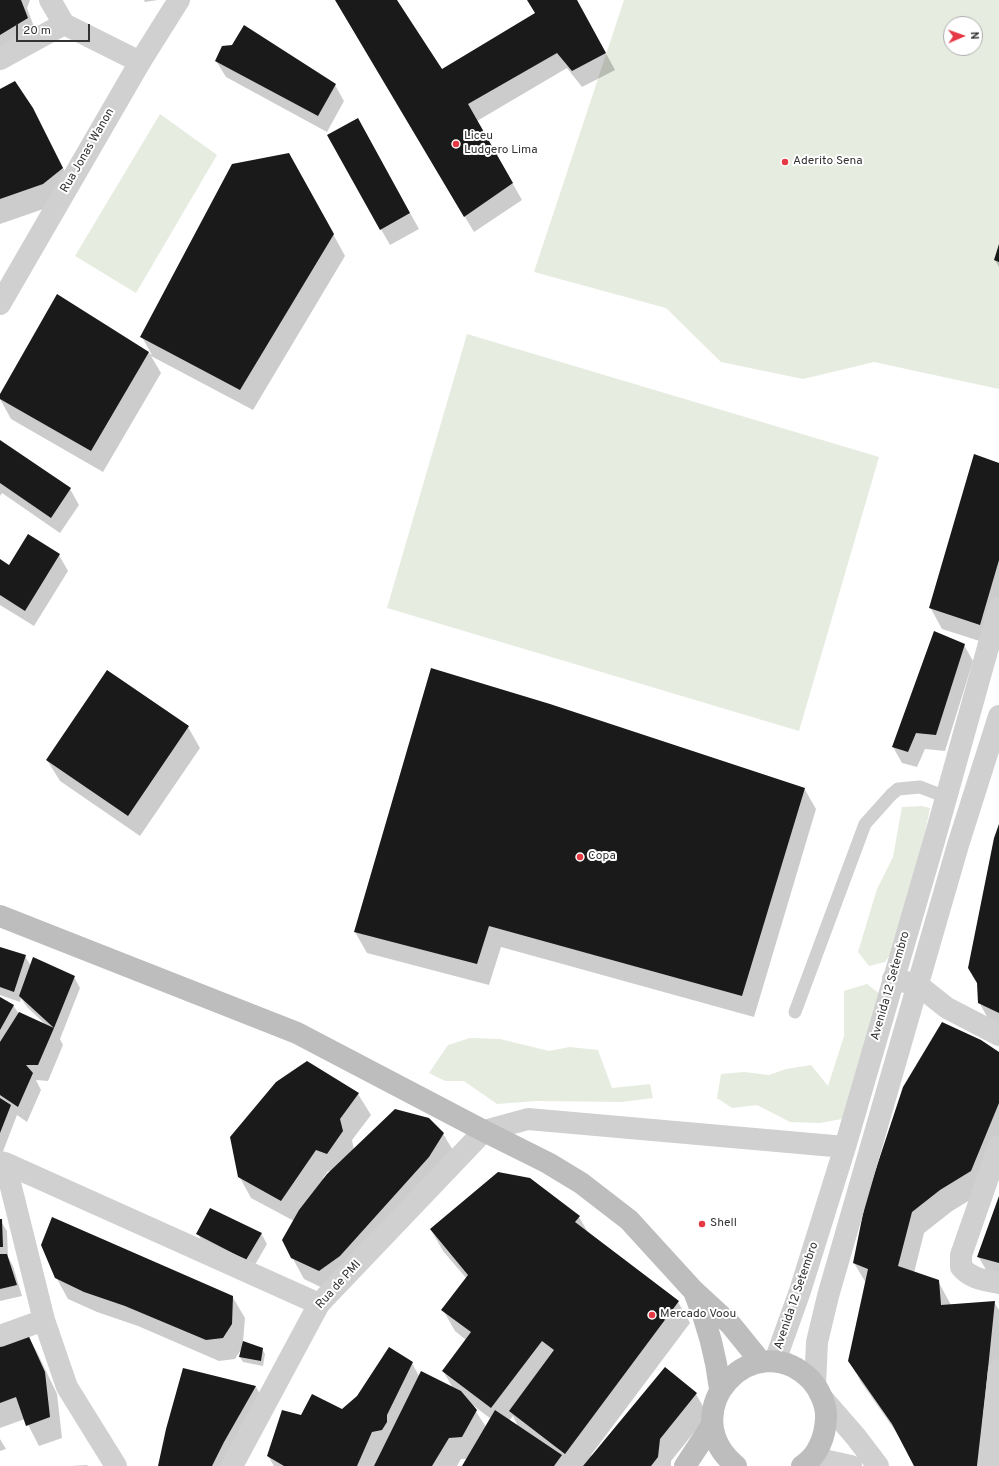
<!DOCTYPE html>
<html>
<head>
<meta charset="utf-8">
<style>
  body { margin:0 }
  #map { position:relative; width:999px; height:1466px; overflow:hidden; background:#fff; font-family:Overpass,sans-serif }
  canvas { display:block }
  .north { position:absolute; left:943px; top:16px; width:40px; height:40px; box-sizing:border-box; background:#fff; border:1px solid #adadad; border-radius:50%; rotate:88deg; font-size:11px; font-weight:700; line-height:16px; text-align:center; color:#333 }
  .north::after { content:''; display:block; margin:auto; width:14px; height:18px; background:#e63946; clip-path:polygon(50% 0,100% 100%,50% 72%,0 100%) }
  .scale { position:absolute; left:16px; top:24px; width:74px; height:18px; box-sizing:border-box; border:2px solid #333; border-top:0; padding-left:5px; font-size:12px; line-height:14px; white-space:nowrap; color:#333; -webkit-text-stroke:3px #fff; paint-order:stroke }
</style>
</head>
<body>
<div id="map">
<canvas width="999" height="1466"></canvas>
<div class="north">N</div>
<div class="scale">20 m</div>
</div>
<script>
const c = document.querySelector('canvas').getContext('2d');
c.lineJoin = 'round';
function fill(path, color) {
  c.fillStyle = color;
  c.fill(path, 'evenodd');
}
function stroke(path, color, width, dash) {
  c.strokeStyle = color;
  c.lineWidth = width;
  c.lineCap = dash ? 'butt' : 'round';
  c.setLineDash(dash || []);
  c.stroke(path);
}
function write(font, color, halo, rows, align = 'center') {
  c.font = font + ' Overpass,sans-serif';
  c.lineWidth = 4;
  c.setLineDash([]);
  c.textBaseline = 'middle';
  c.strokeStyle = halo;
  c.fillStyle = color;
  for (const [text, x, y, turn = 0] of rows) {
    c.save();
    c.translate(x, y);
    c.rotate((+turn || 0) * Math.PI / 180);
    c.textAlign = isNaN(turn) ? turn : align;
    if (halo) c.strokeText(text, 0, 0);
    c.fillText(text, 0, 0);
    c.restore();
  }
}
const green = new Path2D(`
  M 624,0 L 999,0 L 999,389 L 874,362 L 803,379 L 721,362 L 666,308 L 534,272 ZM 951,24 L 975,24 L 975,48 L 951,48 Z
  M 160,114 L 217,155 L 136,293 L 75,256 Z
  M 467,334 L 879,457 L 799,731 L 387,608 Z
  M 922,806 L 930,808 L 922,848 L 900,940 L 885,962 L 869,966 L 858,952 L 877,889 L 893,857 L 902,807 Z
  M 867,984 L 881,995 L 842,1119 L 820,1123 L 790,1122 L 757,1105 L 732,1108 L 717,1098 L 721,1074 L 744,1072 L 769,1075 L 786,1069 L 811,1065 L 828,1086 L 844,1036 L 844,991 Z
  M 470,1038 L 500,1039 L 549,1051 L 570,1047 L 598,1050 L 612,1088 L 650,1084 L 653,1098 L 622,1102 L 536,1101 L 497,1104 L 464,1081 L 445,1081 L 429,1073 L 448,1045 Z`);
const shadow = new Path2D(`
  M 0,0 L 30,0 L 27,8 L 39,40 L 0,64 Z
  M 144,0 L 158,0 L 145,2 Z
  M 336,0 L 396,0 L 442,71 L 536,14 L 529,0 L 577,0 L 615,70 L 582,87 L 567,68 L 477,121 L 522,200 L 474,232 Z
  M 233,46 L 335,85 L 344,101 L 327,132 L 226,77 L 216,61 Z
  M 0,91 L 32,108 L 74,189 L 55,205 L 0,224 Z
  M 367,135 L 419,229 L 390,245 L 328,136 Z
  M 301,175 L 345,256 L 253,410 L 151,356 L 161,373 L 103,472 L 11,419 L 0,399 L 0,396 L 57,296 L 152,355 L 142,337 Z
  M 999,246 L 999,267 L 995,260 Z
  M 0,442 L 70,489 L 79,505 L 60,533 L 2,493 L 0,496 Z
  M 999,464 L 999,621 L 992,645 L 942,629 L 930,607 Z
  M 59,555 L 68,571 L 34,626 L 0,605 L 0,560 L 9,566 Z
  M 964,645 L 973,661 L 945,751 L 925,749 L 917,767 L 902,763 L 893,747 Z
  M 188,727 L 200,748 L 140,836 L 60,781 L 47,760 Z
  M 804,788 L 816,809 L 754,1017 L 501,947 L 489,985 L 367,953 L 355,932 Z
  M 999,826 L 999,1028 L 991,1024 L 979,1002 Z
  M 0,948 L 25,956 L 31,966 L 74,977 L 80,988 L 60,1039 L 63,1045 L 48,1081 L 36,1080 L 41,1090 L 27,1122 L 17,1115 L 2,1154 L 0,1153 L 0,998 L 13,1005 L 19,1014 L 46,1025 L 27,1007 L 21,998 L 20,1002 L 0,995 Z
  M 999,1053 L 999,1154 L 983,1192 L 952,1211 L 924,1233 L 914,1273 L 938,1281 L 951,1305 L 994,1302 L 999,1310 L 999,1395 L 915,1466 L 901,1439 L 861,1382 L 849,1360 L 866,1283 L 854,1263 Z
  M 307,1062 L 358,1094 L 371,1115 L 352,1140 L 354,1150 L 428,1119 L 443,1134 L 456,1155 L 331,1292 L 304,1279 L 292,1257 L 294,1221 L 251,1198 L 239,1176 ZM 328,1171 L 331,1172 L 324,1179 L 323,1178 Z
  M 999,1199 L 999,1276 L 988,1273 L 978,1256 Z
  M 579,1217 L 589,1234 L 678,1302 L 690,1323 L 591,1455 L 592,1456 L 665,1368 L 696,1394 L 708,1415 L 671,1461 L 671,1466 L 463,1466 L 467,1459 L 461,1459 L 457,1466 L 274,1466 L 268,1456 L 302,1416 L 342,1410 L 412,1363 L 419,1376 L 453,1388 L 443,1371 L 466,1340 L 455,1331 L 443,1310 L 467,1279 L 443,1251 L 431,1230 ZM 474,1406 L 491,1419 L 486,1427 L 473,1407 ZM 513,1416 L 519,1428 L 509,1421 Z
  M 0,1220 L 7,1231 L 8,1257 L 13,1266 L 22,1296 L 0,1301 Z
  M 261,1233 L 267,1244 L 252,1270 L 204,1245 L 198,1234 Z
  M 56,1277 L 232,1296 L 245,1318 L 243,1342 L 262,1349 L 265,1354 L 263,1366 L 243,1362 L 240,1357 L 242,1348 L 235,1359 L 219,1361 L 138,1326 L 97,1312 L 68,1299 Z
  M 25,1331 L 37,1352 L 57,1394 L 62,1438 L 39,1446 L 25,1419 L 0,1428 L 0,1342 Z
  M 184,1369 L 256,1387 L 265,1403 L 229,1466 L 159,1466 Z
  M 0,1439 L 6,1449 L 0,1451 Z
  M 87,1465 L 88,1466 L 71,1466 Z`);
const building = new Path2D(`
  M 0,0 L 21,0 L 28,18 L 0,35 Z
  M 335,0 L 397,0 L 442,69 L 535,13 L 527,0 L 577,0 L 606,53 L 572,71 L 557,53 L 468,104 L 513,183 L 464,217 Z
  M 244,25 L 336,84 L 318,116 L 215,61 L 222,46 L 232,45 Z
  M 15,81 L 33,108 L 63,168 L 43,184 L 0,199 L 0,89 Z
  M 358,118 L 410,213 L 380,230 L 327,135 Z
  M 289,153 L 334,234 L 240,390 L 140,337 L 232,164 Z
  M 999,244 L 999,262 L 994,260 Z
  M 57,294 L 149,352 L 91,451 L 0,399 L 0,394 Z
  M 0,440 L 71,488 L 51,518 L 0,483 Z
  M 974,454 L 999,463 L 999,560 L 980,625 L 929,608 Z
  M 28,534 L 60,554 L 25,611 L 0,595 L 0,559 L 9,565 Z
  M 934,631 L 965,644 L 936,735 L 916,733 L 908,752 L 892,747 Z
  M 431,668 L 550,704 L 805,788 L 742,996 L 489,926 L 477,964 L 354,932 Z
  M 107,670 L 189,726 L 128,816 L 46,760 Z
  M 999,824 L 999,1013 L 978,1003 L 977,983 L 968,968 L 994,838 Z
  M 0,947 L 26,955 L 14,992 L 0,987 Z
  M 33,957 L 75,976 L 54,1028 L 38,1065 L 26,1065 L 33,1073 L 18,1107 L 0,1095 L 0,1042 L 19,1012 L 54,1028 L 19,996 Z
  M 0,997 L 14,1005 L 0,1030 Z
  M 942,1022 L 981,1040 L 999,1052 L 999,1103 L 971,1171 L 940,1190 L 912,1212 L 898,1266 L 939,1280 L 941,1305 L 995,1301 L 978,1466 L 914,1466 L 892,1424 L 848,1361 L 868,1269 L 853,1263 L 866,1199 L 903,1087 Z
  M 307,1061 L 359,1093 L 340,1119 L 343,1131 L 327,1154 L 316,1150 L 281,1201 L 238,1177 L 230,1137 L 276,1082 Z
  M 0,1098 L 11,1105 L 0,1133 Z
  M 395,1109 L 429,1118 L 444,1133 L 429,1157 L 340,1256 L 319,1271 L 291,1258 L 282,1240 L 299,1210 L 327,1174 Z
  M 498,1172 L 530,1178 L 580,1216 L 575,1222 L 679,1301 L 565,1454 L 509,1411 L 554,1350 L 542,1341 L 491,1408 L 442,1371 L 471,1332 L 441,1310 L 468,1275 L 430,1229 Z
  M 999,1196 L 999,1263 L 977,1257 Z
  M 210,1208 L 262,1233 L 246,1260 L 196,1234 Z
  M 52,1217 L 233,1296 L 232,1324 L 223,1338 L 206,1340 L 125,1306 L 84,1292 L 55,1278 L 41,1245 Z
  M 0,1219 L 2,1219 L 3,1247 L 0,1247 Z
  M 0,1254 L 7,1254 L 17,1285 L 0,1289 Z
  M 26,1330 L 45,1372 L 50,1417 L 26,1426 L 16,1397 L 0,1403 L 0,1340 Z
  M 243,1341 L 263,1348 L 261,1361 L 239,1357 Z
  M 389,1347 L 413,1362 L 387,1415 L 387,1422 L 382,1430 L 372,1432 L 357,1466 L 284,1466 L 267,1456 L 282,1410 L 301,1415 L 312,1394 L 342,1409 L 357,1396 Z
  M 665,1367 L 697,1393 L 660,1439 L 658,1457 L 651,1466 L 583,1466 Z
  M 183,1368 L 256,1386 L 224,1442 L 212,1466 L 158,1466 L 166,1429 Z
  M 421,1371 L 461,1391 L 477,1410 L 462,1437 L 449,1438 L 432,1466 L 374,1466 Z
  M 495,1410 L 562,1455 L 554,1466 L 462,1466 Z`);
const service = new Path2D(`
  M 795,1012 L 865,824 L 891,795 L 898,789 L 920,787 L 946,797`);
const minor = new Path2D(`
  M 50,0 L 64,24 L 140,62
  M 0,59 L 64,24
  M 893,979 L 918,985 L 947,1008 L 999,1035
  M 999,1146 L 961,1255 L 961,1267 C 971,1279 984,1280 999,1283
  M 0,1162 L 5,1163 L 44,1320 L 67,1387 L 116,1466
  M 5,1163 L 319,1304
  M 0,1336 L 44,1320
  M 823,1399 L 856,1437 L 878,1466
  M 805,1464 L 828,1461 L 851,1466
  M 988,1466 L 999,1370`);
const tertiary = new Path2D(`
  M 0,304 L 140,62 L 179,0
  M 775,1361 L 800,1291 L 845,1147 L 934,841 L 999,608
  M 815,1385 L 817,1342 L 828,1296 L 958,845 L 999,716
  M 232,1466 L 319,1304 L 484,1131 L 528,1119 L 845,1147`);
const secondary = new Path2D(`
  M 0,916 L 297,1033 L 484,1131 L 548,1163 L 581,1183 L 629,1220 L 692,1289 L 731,1325 L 761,1362
  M 695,1294 C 708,1325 716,1356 720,1389
  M 685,1466 L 712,1425
  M 736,1466 C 671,1412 754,1322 811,1380 C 820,1390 827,1406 826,1419 C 825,1437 818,1456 802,1466`);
const markers = [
  [456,144,4,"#e63946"],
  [785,162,4,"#e63946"],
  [580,857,4,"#e63946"],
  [702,1224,4,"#e63946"],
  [652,1315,4,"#e63946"]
];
const poiNames = [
  ["Liceu",464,137],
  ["Ludgero Lima",464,151],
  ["Aderito Sena",793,162],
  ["Copa",588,857],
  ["Shell",710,1224],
  ["Mercado Voou",660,1315]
];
const streetNames = [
  ["Rua Jonas Wanon",88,151,-60],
  ["Avenida 12 Setembro",891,986,-74],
  ["Rua de PMI",339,1285,-48],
  ["Avenida 12 Setembro",797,1296,-71]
];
fill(green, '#e6ecdf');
fill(shadow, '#0003');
fill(building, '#1a1a1a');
stroke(service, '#d0d0d0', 13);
stroke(minor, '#d0d0d0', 22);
stroke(tertiary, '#d0d0d0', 22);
stroke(secondary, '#bdbdbd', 22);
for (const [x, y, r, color] of markers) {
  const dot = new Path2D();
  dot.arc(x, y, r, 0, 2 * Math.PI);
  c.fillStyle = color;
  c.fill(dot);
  stroke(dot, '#fff', 1.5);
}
write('12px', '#333', '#fff', poiNames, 'left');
write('12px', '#333', '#fff', streetNames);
</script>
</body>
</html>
